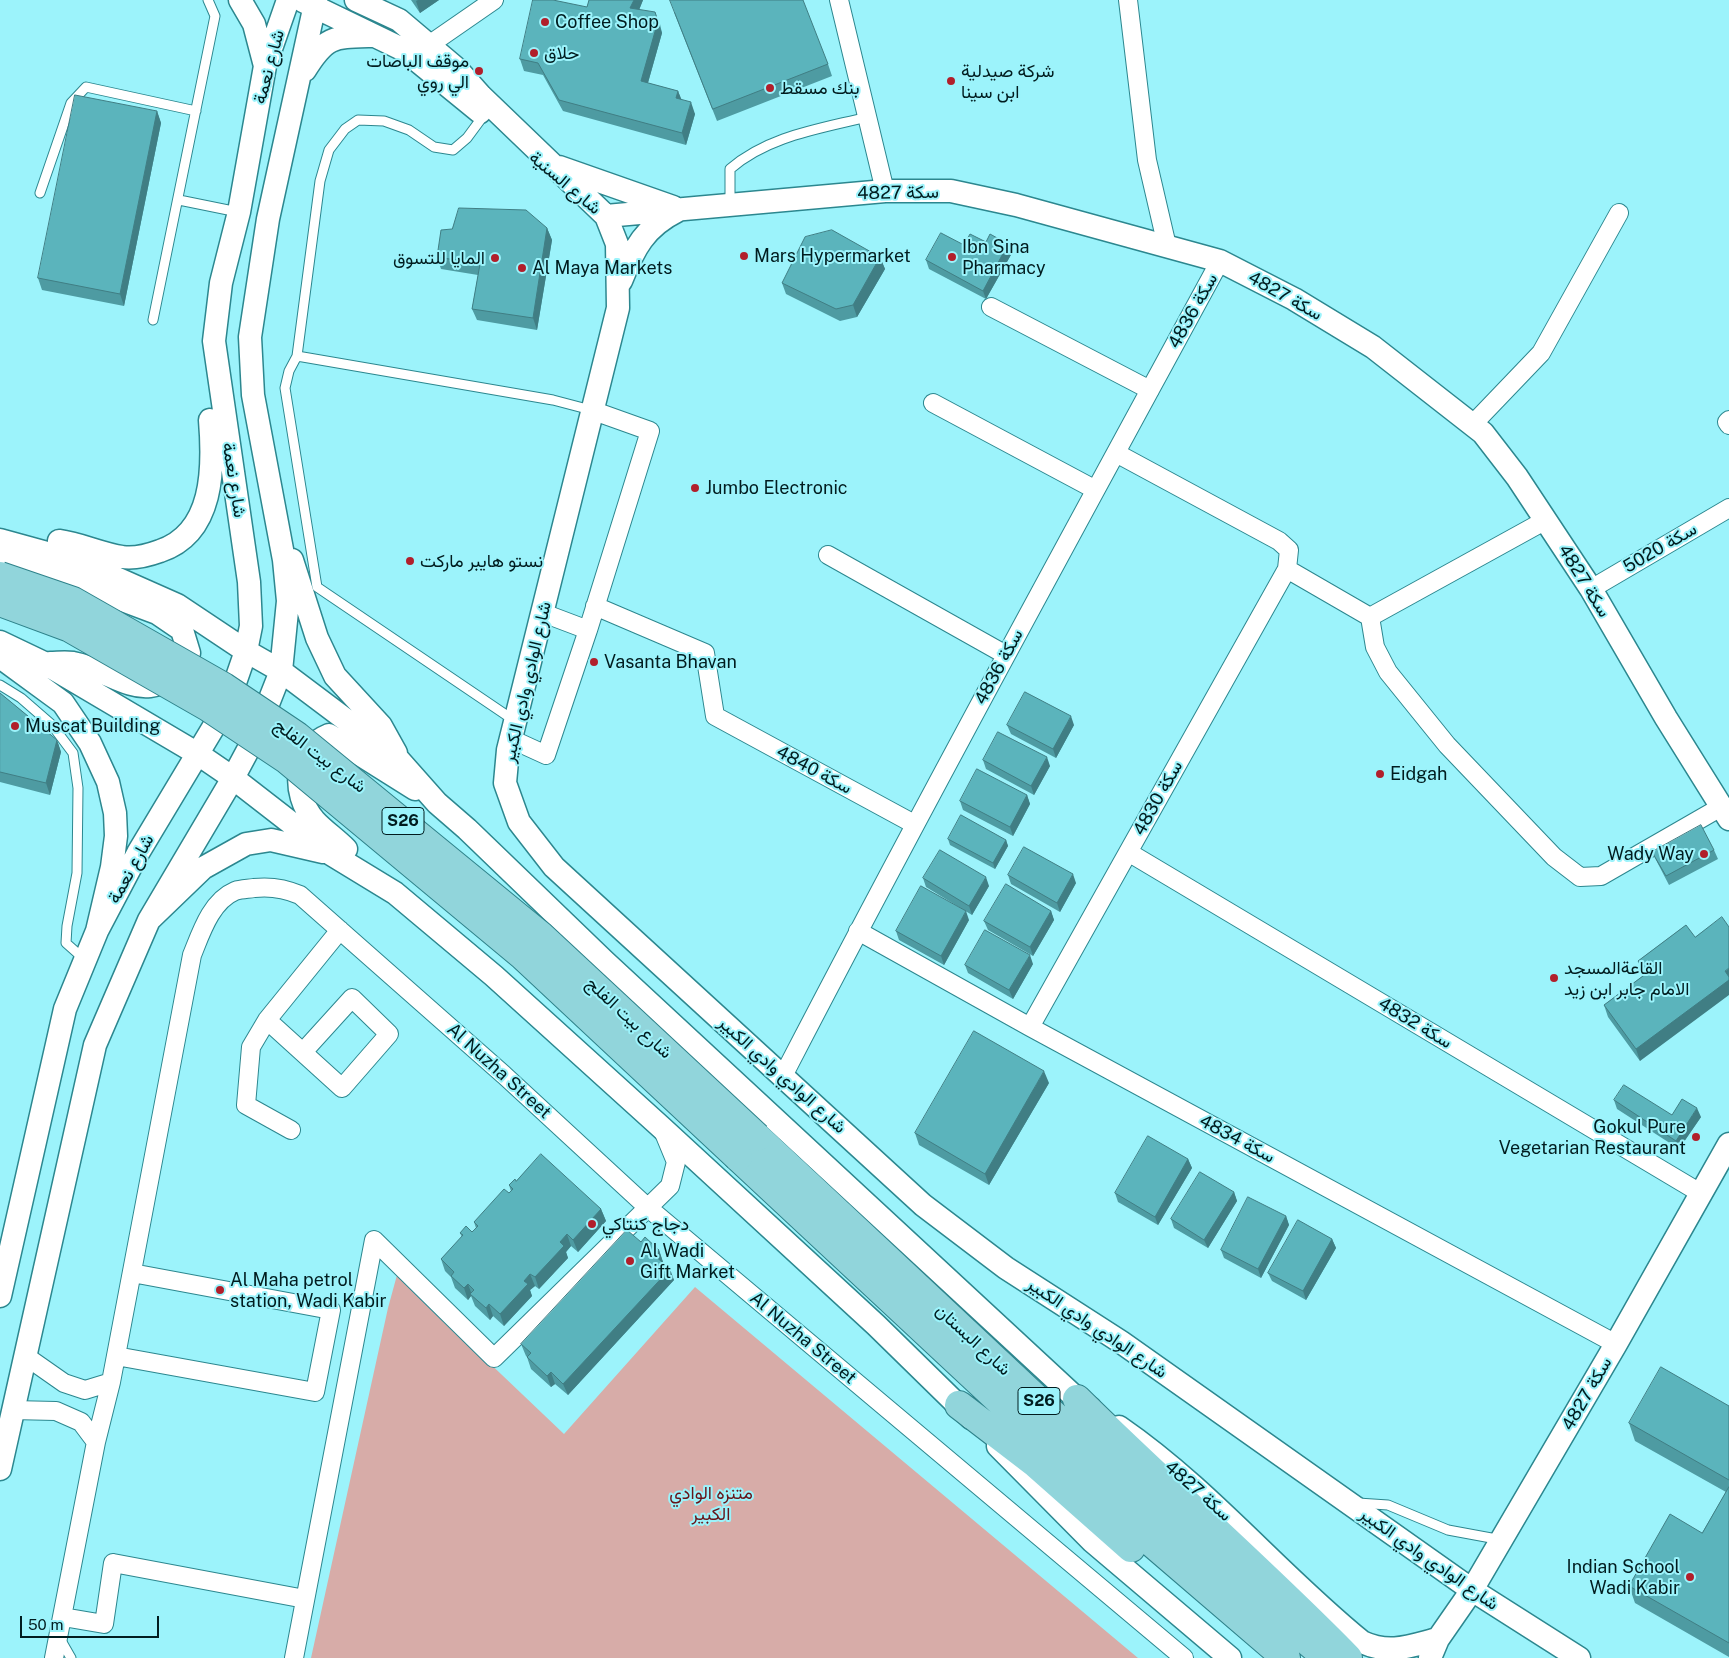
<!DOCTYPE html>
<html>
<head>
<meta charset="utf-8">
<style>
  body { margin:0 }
  #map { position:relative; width:1729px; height:1658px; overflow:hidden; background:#9cf3fb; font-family:"Public Sans",sans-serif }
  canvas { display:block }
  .scale { position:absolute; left:20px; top:1616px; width:139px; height:22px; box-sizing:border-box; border:2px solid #011c1f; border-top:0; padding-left:6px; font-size:15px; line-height:18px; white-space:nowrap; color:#011c1f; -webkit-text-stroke:4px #9cf3fb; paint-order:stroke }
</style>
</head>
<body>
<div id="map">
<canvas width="1729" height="1658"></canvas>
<div class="scale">50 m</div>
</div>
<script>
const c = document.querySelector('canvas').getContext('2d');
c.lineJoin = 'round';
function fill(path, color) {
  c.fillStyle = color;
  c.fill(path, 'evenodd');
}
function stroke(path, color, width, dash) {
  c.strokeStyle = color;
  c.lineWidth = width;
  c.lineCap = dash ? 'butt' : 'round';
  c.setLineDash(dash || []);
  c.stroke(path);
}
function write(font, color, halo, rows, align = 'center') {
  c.font = font + ' "Public Sans",Vazirmatn,sans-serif';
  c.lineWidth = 4;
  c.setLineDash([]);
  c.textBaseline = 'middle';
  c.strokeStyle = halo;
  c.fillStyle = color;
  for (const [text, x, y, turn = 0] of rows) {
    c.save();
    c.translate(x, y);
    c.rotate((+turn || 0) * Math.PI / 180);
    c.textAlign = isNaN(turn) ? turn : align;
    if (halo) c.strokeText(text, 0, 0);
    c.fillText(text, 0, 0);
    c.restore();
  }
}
const green = new Path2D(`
  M 397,1275 L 564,1434 L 695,1287 L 1138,1658 L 311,1658 L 388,1308 Z`);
const service = new Path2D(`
  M 40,193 L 71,103 L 86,87 L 196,111
  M 179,200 L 238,212
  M 730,205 L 730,169 C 768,136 819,129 867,117
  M 153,320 L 215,16 L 208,0
  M 297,356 L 320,181 L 329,150 L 345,129 L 358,120 L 384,121 L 409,130 L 434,147 L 453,150 L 467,138 L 484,115
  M 0,685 L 21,698 L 52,725 L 73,753 L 78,788 L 77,873 L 67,926 L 66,943 L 84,959
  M 515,721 L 317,587 L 285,388 L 289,371 L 297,356 L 553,400 L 591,410
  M 1358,1503 L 1388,1505 L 1448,1530 L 1502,1540
  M 59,1637 L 71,1658`);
const minor = new Path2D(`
  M 839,0 L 885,191
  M 1128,0 L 1147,160 L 1167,246
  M 429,45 L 494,0
  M 991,307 L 1150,390
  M 933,403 L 1094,489
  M 1729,420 L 1727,422 L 1729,425
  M 1473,424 L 1541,353 L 1619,213
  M 828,555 L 1006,655
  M 1287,569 L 1370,617 L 1546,520
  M 1591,589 L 1729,508
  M 595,606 L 705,653 L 715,716 L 914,824
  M 543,613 L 588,630 L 650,431 L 594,411
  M 1370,617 L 1375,647 L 1388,672 L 1447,745 L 1554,857 L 1580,877 L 1601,876 L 1721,807
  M 511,739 L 546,755 L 588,630
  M 1128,852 L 1702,1194
  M 858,931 L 1030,1027 L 1616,1344
  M 267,1020 L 342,1088 L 389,1034 L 352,998 L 303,1052
  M 1030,1027 L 1287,569 L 1289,550 L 1279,541 L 1116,453
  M 783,1076 C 925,802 1073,532 1220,261
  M 291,1130 L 246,1105 L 251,1047 L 267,1020 L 340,930
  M 24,1355 L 64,1383 L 85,1390 L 111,1382
  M 116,1356 L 315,1392 L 331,1310 L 132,1273
  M 12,1410 L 56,1411 L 81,1422 L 96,1442
  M 63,1617 L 104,1624 L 113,1563 L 305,1599
  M 54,1658 L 96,1442 L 111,1382 L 192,955 C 201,933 211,901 235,891 C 241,889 248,889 254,888 C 271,886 284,888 300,895 L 504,1075 L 646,1206 L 1184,1658
  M 294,1658 L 374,1240 L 494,1358 L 670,1186 L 676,1162 L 664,1133`);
const tertiary = new Path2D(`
  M 240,0 L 254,24 L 265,66
  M 356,0 L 399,20 L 457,69 L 481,96 L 606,216 L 617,244 L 618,308 L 508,750 L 505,783 L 519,822 L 554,867 L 923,1205 L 1006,1268 L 1121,1342 L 1472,1590 L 1579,1658
  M 303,1 L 404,50 L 480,112
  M 305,70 C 326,36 333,37 372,36
  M 559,167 L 673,207
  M 606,216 L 885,191 L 951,191 L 1016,205 L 1220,261 L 1294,299 L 1373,347 L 1483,433 L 1517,477 L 1591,589 L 1666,718 L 1729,819
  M 621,281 C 634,248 645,227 677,211
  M 0,540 L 80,562 L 177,605 L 246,651 L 281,671 L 398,759 L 437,803 L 467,829 L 604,961 L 1077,1399 L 1090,1408
  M 59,541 C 81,544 101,554 122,557 C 134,559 149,555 160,551 C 214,533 214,468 210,420
  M 0,554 L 157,613 L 182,630 L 189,653 C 151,716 121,672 73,663 C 65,662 57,663 50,663
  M 292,560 L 317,638 L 335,676 L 381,726 L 396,753
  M 0,642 L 44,663 L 198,754 L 233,778 L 331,854 L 395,893 L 494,976 L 662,1128 L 876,1325 L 971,1418
  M 0,657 L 63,703 L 90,743 L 108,782 L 115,813 L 116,836 L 112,867 L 97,931 L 65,1009 L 0,1296
  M 346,849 C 336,839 323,830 314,820 C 291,793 294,749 329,735 L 415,789
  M 149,920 L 233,778 L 255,737 L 281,671 L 288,601 L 284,560 L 253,395 L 250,337 L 268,219 L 316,0
  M 97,931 L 138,853 L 228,703 L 246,651 L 251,626 L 249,582 L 214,341 L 221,283 L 239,212 L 265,66 L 288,0
  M 1119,1427 C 1209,1489 1278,1574 1362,1642 C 1390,1655 1410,1646 1438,1639
  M 998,1446 L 1092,1541 L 1230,1658
  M 0,1469 L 95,1045 L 149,920 L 203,868 L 246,844 L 271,840 L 323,852
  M 1430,1658 L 1438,1639 L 1472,1590 L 1616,1344 L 1729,1144`);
const primary = new Path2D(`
  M 757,1137 L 1168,1522 L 1327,1658
  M 738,1157 L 1152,1543 L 1286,1658
  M 1077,1399 C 1166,1487 1261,1569 1348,1658
  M 959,1405 L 1036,1464 L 1131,1548`);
const primaryBridge = new Path2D(`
  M 0,576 L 73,601 L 224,687 L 297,736 L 540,935 L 757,1137
  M 0,602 L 70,628 L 208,707 L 286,759 L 523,956 L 738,1157`);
const wall = new Path2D(`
  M 411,0 L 439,0 L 420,13 Z
  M 589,0 L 643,0 L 639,10 L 660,24 L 662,33 L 648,83 L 678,91 L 681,100 L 695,114 L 686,145 L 563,111 L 543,75 L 524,71 L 520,59 L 587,7 Z
  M 674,12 L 828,64 L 832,76 L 717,121 Z
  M 157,111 L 161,123 L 124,306 L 42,290 L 38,278 Z
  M 547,228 L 552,240 L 537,330 L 477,320 L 472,309 L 478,275 L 441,269 L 437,257 Z
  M 986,242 L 1008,244 L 1012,253 L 986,299 L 929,269 L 926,260 L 964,245 Z
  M 880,257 L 885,269 L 857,317 L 840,321 L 786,294 L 782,283 Z
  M 0,693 L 57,740 L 61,752 L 50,795 L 0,782 Z
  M 1007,725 L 1074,725 L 1056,758 L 1011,734 Z
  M 983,760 L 1050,766 L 1034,795 L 986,769 Z
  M 1027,795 L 1030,804 L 1013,836 L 963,810 L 960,801 Z
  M 948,839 L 1006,840 L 1008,846 L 995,869 L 950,845 Z
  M 1714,850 L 1718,859 L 1669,885 L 1656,860 L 1652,852 Z
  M 1008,875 L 1076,883 L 1060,912 L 1011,884 Z
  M 923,878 L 989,886 L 972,915 L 926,887 Z
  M 1051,911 L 1054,920 L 1033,956 L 988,930 L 984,921 Z
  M 969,920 L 944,965 L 899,940 L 896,931 Z
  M 1686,925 L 1640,1061 L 1608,1017 L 1604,1005 L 1644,975 L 1642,972 L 1638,961 Z
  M 1033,964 L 1013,999 L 968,973 L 965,965 Z
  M 1049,1083 L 989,1185 L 919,1145 L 915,1133 Z
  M 1614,1100 L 1672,1115 L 1701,1117 L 1679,1149 L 1617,1109 Z
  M 1188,1159 L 1192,1168 L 1158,1225 L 1118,1202 L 1115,1193 Z
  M 516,1181 L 601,1209 L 606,1221 L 578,1252 L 571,1246 L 566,1252 L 568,1258 L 539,1289 L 535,1286 L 530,1290 L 532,1296 L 504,1326 L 493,1316 L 490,1320 L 475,1306 L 471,1296 L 468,1300 L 455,1288 L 451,1277 L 445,1271 L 441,1259 L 462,1237 L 460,1233 L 472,1232 L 476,1228 L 474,1222 L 509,1193 L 511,1191 L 509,1185 Z
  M 1234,1192 L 1237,1201 L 1208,1248 L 1174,1228 L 1171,1219 Z
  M 1286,1216 L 1289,1225 L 1261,1278 L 1224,1258 L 1221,1250 Z
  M 1332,1239 L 1336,1248 L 1306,1300 L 1272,1281 L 1268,1273 Z
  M 641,1242 L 659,1250 L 663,1262 L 674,1280 L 568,1395 L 555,1384 L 551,1387 L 531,1369 L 527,1357 L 526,1356 L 521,1344 Z
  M 1729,1406 L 1729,1657 L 1635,1603 L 1629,1586 L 1702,1533 L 1726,1492 L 1635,1441 L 1629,1423 Z`);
const shadedWall = new Path2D(`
  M 418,0 L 439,0 L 420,13 L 416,1 Z
  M 634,0 L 643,0 L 635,20 L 630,8 Z
  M 655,12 L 662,33 L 645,93 L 641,81 Z
  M 678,91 L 683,103 L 676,98 Z
  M 691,102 L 695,114 L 686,145 L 682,133 Z
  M 157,111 L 161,123 L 124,306 L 120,294 Z
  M 547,228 L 552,240 L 537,330 L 533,318 Z
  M 1008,244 L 1012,253 L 986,299 L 983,291 Z
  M 880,257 L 885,269 L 857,317 L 853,305 Z
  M 1071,716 L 1074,725 L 1056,758 L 1053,749 Z
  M 57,740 L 61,752 L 50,795 L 46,783 Z
  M 1047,757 L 1050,766 L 1034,795 L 1031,786 Z
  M 1027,795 L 1030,804 L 1013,836 L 1010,827 Z
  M 1006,840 L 1008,846 L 995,869 L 993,863 Z
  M 1073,874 L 1076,883 L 1060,912 L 1057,903 Z
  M 986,877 L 989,886 L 972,915 L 969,906 Z
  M 966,911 L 969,920 L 944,965 L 941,956 Z
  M 1051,911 L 1054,920 L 1033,956 L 1030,947 Z
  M 1030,955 L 1033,964 L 1013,999 L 1009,990 Z
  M 1729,968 L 1729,995 L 1640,1061 L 1636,1049 Z
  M 1044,1071 L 1049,1083 L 989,1185 L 985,1174 Z
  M 1697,1108 L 1701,1117 L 1679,1149 L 1676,1141 Z
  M 1188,1159 L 1192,1168 L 1158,1225 L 1155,1217 Z
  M 1234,1192 L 1237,1201 L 1208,1248 L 1204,1240 Z
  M 601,1209 L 606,1221 L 578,1252 L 573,1240 Z
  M 1286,1216 L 1289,1225 L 1261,1278 L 1258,1269 Z
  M 567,1234 L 571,1246 L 566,1252 L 568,1258 L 539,1289 L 535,1277 L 560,1242 Z
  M 1332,1239 L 1336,1248 L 1306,1300 L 1303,1291 Z
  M 659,1250 L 663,1262 L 659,1267 L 654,1255 Z
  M 670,1269 L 674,1280 L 568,1395 L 563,1384 Z
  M 530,1274 L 535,1286 L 530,1290 L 532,1296 L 504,1326 L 500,1314 L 524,1281 Z
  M 468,1284 L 472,1295 L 470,1294 L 471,1296 L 468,1300 L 464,1288 Z
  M 489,1304 L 493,1316 L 490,1320 L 486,1308 Z
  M 551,1372 L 555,1384 L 551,1387 L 547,1376 Z`);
const building = new Path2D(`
  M 533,0 L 553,0 L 587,7 L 589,0 L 634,0 L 630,8 L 655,12 L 658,21 L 641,81 L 678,91 L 676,98 L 691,102 L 682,133 L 559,100 L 538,63 L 520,59 Z
  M 670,0 L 803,0 L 828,64 L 713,109 Z
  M 75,95 L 157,111 L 120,294 L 38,278 Z
  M 459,208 L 526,210 L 547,228 L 533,318 L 472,309 L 480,264 L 437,257 L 441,230 L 452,229 Z
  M 832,230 L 880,257 L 853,305 L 836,309 L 782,283 L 805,237 Z
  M 941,233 L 964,245 L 970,234 L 986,242 L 990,234 L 1008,244 L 983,291 L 926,260 Z
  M 1025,692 L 1071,716 L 1053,749 L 1007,725 Z
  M 0,693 L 57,740 L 46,783 L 0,772 Z
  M 998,732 L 1047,757 L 1031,786 L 983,760 Z
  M 977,769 L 1027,795 L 1010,827 L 960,801 Z
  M 961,815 L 1006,840 L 993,863 L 948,839 Z
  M 1701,825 L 1714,850 L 1666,876 L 1652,852 Z
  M 1024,847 L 1073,874 L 1057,903 L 1008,875 Z
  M 940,850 L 986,877 L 969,906 L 923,878 Z
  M 1006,884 L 1051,911 L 1030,947 L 984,921 Z
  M 921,886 L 966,911 L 941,956 L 896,931 Z
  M 1722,917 L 1729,927 L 1729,968 L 1725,971 L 1729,977 L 1729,980 L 1636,1049 L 1604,1005 L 1647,973 L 1638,961 L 1686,925 L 1695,937 Z
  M 985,930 L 1030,955 L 1009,990 L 965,965 Z
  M 974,1031 L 1044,1071 L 985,1174 L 915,1133 Z
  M 1624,1085 L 1672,1115 L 1682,1099 L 1697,1108 L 1676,1141 L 1614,1100 Z
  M 1148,1136 L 1188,1159 L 1155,1217 L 1115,1193 Z
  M 541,1154 L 601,1209 L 573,1240 L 567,1234 L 560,1242 L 564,1246 L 535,1277 L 530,1274 L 524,1281 L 528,1284 L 500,1314 L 489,1304 L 486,1308 L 470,1294 L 474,1290 L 468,1284 L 464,1288 L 451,1276 L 454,1272 L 441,1259 L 463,1235 L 460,1233 L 466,1226 L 472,1232 L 478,1226 L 474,1222 L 504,1189 L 509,1193 L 513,1189 L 509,1185 L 515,1179 L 516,1181 Z
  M 1200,1172 L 1234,1192 L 1204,1240 L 1171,1219 Z
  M 1248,1197 L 1286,1216 L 1258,1269 L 1221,1250 Z
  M 1298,1220 L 1332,1239 L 1303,1291 L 1268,1273 Z
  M 627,1230 L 641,1242 L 645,1237 L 659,1250 L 654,1255 L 670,1269 L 563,1384 L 551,1372 L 547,1376 L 527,1357 L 531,1353 L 521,1344 Z
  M 1661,1367 L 1729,1406 L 1729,1480 L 1629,1423 Z
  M 1729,1487 L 1729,1643 L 1629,1586 L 1670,1514 L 1702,1533 Z`);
const markers = [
  [545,22,5,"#b11f2b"],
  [534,53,5,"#b11f2b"],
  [479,71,5,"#b11f2b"],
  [951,81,5,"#b11f2b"],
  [770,88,5,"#b11f2b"],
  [744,256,5,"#b11f2b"],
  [952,257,5,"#b11f2b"],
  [495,258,5,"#b11f2b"],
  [522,268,5,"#b11f2b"],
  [695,488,5,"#b11f2b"],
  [410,561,5,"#b11f2b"],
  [594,662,5,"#b11f2b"],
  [15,726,5,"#b11f2b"],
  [1380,774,5,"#b11f2b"],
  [1704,854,5,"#b11f2b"],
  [1554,978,5,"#b11f2b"],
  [1696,1137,5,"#b11f2b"],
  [592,1224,5,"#b11f2b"],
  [630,1261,5,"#b11f2b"],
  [220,1290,5,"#b11f2b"],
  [1690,1577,5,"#b11f2b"]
];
const shields = [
  [403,821,42],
  [1039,1401,42]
];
const shieldNames = [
  ["S26",403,821],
  ["S26",1039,1401]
];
const poiNames = [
  ["Coffee Shop",555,22],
  ["حلاق",544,53],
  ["موقف الباصات",469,61,"right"],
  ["الي روي",469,82,"right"],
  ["شركة صيدلية",961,71],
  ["ابن سينا",961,92],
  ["بنك مسقط",780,88],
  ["Ibn Sina",962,247],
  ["Pharmacy",962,268],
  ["Mars Hypermarket",754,256],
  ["المايا للتسوق",485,258,"right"],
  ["Al Maya Markets",532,268],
  ["Jumbo Electronic",705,488],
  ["نستو هايبر ماركت",420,561],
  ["Vasanta Bhavan",604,662],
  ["Muscat Building",25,726],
  ["Eidgah",1390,774],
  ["Wady Way",1694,854,"right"],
  ["القاعةالمسجد",1564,968],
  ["الامام جابر ابن زيد",1564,989],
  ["Gokul Pure",1686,1127,"right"],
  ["Vegetarian Restaurant",1686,1148,"right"],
  ["دجاج كنتاكي",602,1224],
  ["Al Wadi",640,1251],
  ["Gift Market",640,1272],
  ["Al Maha petrol",230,1280],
  ["station, Wadi Kabir",230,1301],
  ["Indian School",1680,1567,"right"],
  ["Wadi Kabir",1680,1588,"right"]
];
const streetNames = [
  ["شارع نعمة",269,67,-75],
  ["شارع السنية",565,183,40],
  ["سكة 4827",898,193,-1],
  ["سكة 4827",1285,296,29],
  ["سكة 4836",1193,311,-61],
  ["شارع نعمة",234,480,81],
  ["سكة 5020",1660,548,-30],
  ["سكة 4827",1584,581,58],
  ["سكة 4836",999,667,-62],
  ["شارع الوادي وادي الكبير",527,682,-77],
  ["شارع بيت الفلج",320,756,37],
  ["سكة 4840",814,770,28],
  ["سكة 4830",1158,798,-61],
  ["شارع نعمة",131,869,-61],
  ["شارع بيت الفلج",629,1018,43],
  ["سكة 4832",1415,1023,31],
  ["Al Nuzha Street",499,1071,42],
  ["شارع الوادي وادي الكبير",782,1075,42],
  ["سكة 4834",1237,1139,28],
  ["شارع الوادي وادي الكبير",1097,1328,34],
  ["Al Nuzha Street",803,1338,40],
  ["شارع البستان",973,1340,43],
  ["سكة 4827",1587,1394,-60],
  ["سكة 4827",1198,1491,41],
  ["شارع الوادي وادي الكبير",1429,1559,35]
];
const parkNames = [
  ["متنزه الوادي",711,1493],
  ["الكبير",711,1514]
];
fill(green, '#d7aca8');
stroke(service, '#2c878f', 11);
stroke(minor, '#2c878f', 20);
stroke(tertiary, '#2c878f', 25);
stroke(primary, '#2e828a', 30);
stroke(service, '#fff', 9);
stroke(minor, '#fff', 18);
stroke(tertiary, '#fff', 22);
stroke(primary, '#91d5db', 28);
stroke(primaryBridge, '#2e828a', 30, []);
stroke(primaryBridge, '#91d5db', 28);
fill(wall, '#4e9ba2');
fill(shadedWall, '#407e84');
fill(building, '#5bb4bc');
stroke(building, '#407e84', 1);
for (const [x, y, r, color] of markers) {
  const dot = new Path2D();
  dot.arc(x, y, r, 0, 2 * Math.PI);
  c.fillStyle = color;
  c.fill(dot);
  stroke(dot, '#9cf3fb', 2);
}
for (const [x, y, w] of shields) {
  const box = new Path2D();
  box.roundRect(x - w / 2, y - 13.5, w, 27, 4);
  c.fillStyle = '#9cf3fb';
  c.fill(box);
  stroke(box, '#011c1f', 1);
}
write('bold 16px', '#011c1f', null, shieldNames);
write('18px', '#011c1f', '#9cf3fb', poiNames, 'left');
write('18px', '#011c1f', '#9cf3fb', streetNames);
write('18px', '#671419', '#9cf3fb', parkNames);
</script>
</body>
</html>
